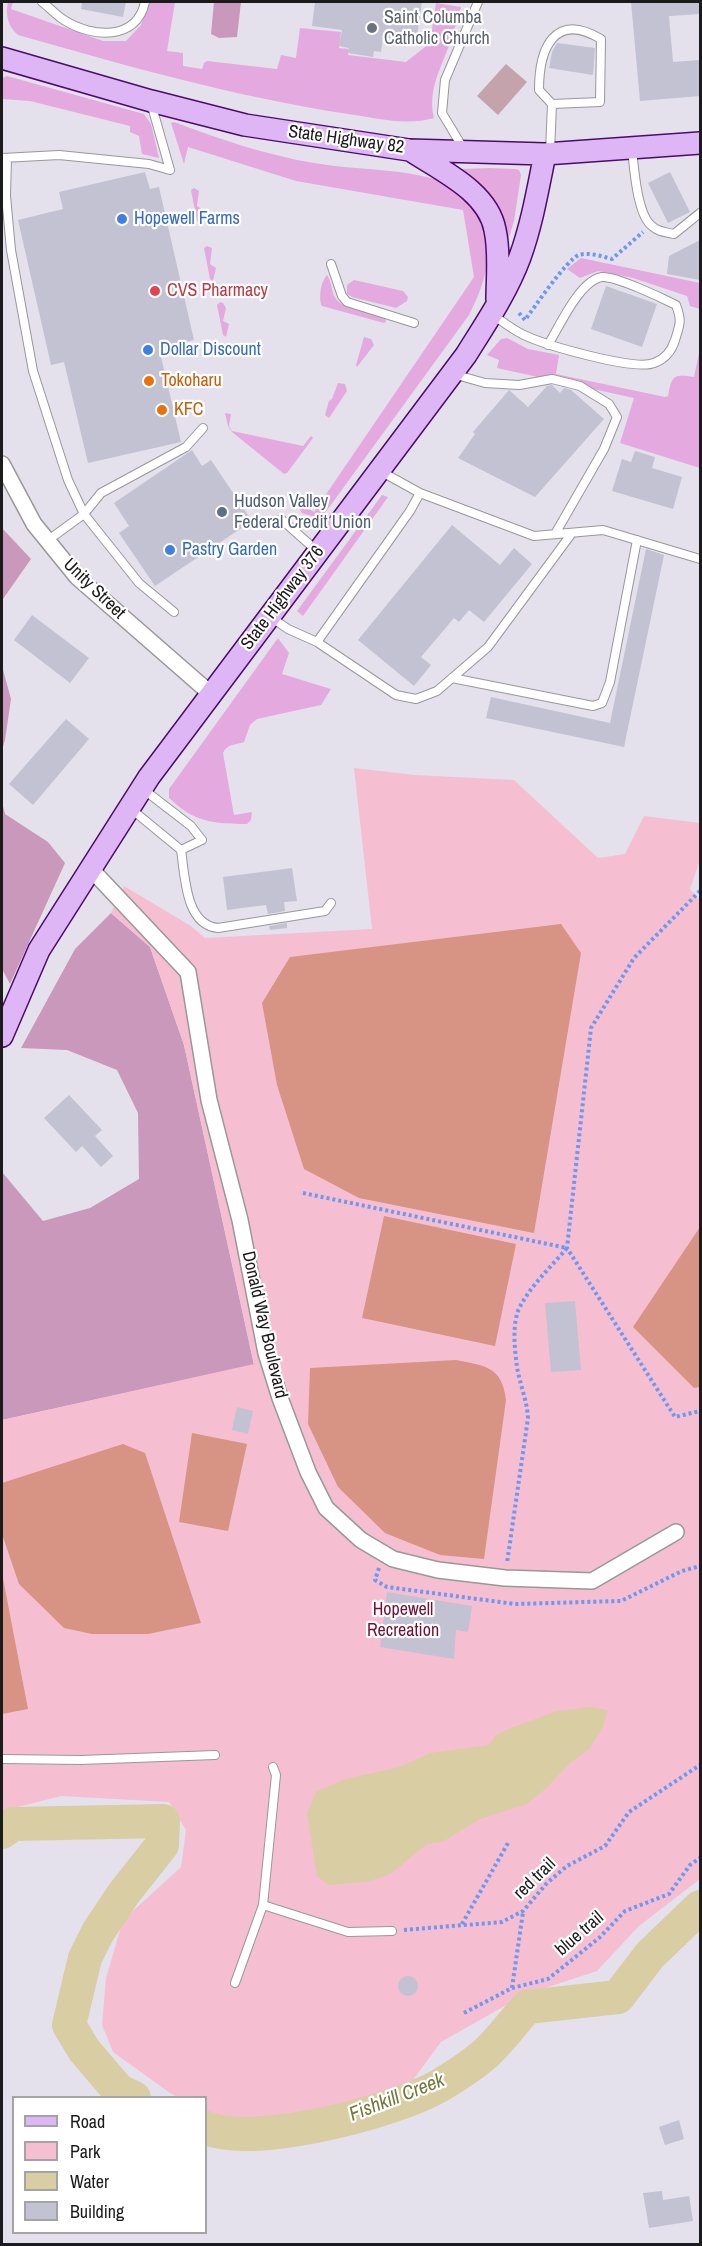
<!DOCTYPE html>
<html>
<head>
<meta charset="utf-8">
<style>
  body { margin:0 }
  #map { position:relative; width:702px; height:2246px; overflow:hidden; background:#e4e1ec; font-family:"Archivo Narrow",sans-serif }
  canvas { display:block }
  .frame { position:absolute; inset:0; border:3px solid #1b1b1b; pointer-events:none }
  .legend { position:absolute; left:12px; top:2096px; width:195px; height:138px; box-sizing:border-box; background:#fff; border:2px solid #a4a4a4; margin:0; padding:8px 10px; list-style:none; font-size:18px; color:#1b1b1b }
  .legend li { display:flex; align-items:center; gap:12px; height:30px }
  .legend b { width:30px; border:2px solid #a4a4a4 }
</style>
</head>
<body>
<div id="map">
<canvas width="702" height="2246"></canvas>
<div class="frame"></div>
<ul class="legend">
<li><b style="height:8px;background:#deb6f5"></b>Road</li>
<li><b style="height:16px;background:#f5bfd1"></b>Park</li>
<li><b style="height:16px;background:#d8cda3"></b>Water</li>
<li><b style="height:16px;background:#c2c2d2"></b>Building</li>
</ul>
</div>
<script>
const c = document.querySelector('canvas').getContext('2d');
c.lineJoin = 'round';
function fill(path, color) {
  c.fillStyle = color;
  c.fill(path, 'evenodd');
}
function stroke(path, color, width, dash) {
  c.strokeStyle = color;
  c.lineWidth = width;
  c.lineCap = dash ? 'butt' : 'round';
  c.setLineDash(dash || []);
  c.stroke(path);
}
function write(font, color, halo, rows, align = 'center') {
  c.font = font + ' "Archivo Narrow",sans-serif';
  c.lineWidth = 4.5;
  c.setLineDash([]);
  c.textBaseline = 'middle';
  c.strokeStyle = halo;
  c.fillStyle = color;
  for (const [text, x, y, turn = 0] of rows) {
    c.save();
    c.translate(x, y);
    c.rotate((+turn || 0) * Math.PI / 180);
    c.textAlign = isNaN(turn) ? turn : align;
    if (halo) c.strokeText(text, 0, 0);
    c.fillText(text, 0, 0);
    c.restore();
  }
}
const grass = new Path2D(`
  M 8,2 L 13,2 L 11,9 L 103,41 L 126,41 L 141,25 L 150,2 L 175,2 L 167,51 L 183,53 L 183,66 L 202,69 L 204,63 L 207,61 L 277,69 L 281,55 L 296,58 L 300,28 L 341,32 L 339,48 L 349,49 L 348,55 L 406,62 L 430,43 L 436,3 L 461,7 C 458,18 455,29 451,40 C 442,67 427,89 434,118 C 407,126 375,118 348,114 C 236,97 127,66 18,35 C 8,27 5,14 8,2 Z
  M 7,76 L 144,114 L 151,124 L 159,158 L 142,154 L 139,136 L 130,132 L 130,126 L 30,101 L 2,99 L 2,78 Z
  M 174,122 C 219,139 266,155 314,163 C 354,170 395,168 435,179 C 447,182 457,190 466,198 C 501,231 489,277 469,315 L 325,513 L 317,518 L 302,513 L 298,507 L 301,504 L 314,512 L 474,277 L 463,210 L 296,181 L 188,147 L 184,164 L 171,123 Z
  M 489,168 L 515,169 L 519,170 L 521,175 L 514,221 L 506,247 L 460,172 L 461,169 Z
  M 194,188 L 199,191 L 197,206 L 203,210 L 200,223 L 197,221 L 191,190 Z
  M 207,246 L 212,248 L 210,264 L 216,268 L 213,281 L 210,279 L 204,248 Z
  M 581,258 L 700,283 L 700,309 L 690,306 L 687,296 L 633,278 L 598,271 L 580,278 L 567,269 Z
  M 327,275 C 334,285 329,296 342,304 L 384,315 L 386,322 L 384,323 L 322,306 C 318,298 321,281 327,275 Z
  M 354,280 L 403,291 L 408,297 L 407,301 L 396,308 L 352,297 L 347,294 L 347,285 Z
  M 220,302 L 223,303 L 226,308 L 223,321 L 229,324 L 226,337 L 223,335 L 217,305 Z
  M 364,337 L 371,339 L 374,345 L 357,367 L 356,365 Z
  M 507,338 L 528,349 L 559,355 L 556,374 L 665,397 L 668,396 C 672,375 673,374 694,377 L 700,348 L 700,468 L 620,443 L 634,398 L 497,368 L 499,360 L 487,355 L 501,339 Z
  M 338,383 L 345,384 L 347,391 L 329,418 L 325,415 L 329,401 L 332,399 Z
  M 225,413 L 231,414 L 229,426 L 232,431 L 303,446 L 311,436 L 313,438 L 287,473 L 284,474 L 232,432 L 228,426 Z
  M 382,495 L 388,497 L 303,616 L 297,611 Z
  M 278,638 L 289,653 L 282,674 L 331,689 L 321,705 L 257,719 L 250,725 L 244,742 C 235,745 227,744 223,753 L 234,815 L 252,812 L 251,820 L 247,824 C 213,824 194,822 169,798 L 169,789 Z`);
const forest = new Path2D(`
  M 214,2 L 241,2 L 237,37 L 219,38 L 211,34 Z
  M 2,528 L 31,559 L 3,599 L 2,611 Z
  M 2,666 L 11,699 L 5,740 L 2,750 Z
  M 2,802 L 5,814 L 48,842 L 65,863 L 10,984 L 2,969 Z
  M 111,913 L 150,947 L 184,1045 L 254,1365 L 2,1420 L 2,1172 L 43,1221 L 90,1208 L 139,1179 L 138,1113 L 117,1070 L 67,1050 L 21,1048 L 75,949 Z`);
const cemetery = new Path2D(`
  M 506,64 L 527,82 L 498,115 L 477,96 Z`);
const park = new Path2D(`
  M 354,768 L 415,775 L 514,780 L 598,858 L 625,854 L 644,816 L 700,823 L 700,860 L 690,889 L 700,900 L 700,1879 L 639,1926 L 597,1971 L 524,1995 L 441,2042 L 399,2099 L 314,2116 L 226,2125 L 206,2113 L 206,2098 L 177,2097 L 170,2093 L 113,2052 L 102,2025 L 106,1978 L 123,1920 L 181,1867 L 186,1830 L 169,1802 L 61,1796 L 2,1811 L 2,1420 L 254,1364 L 184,1045 L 150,947 L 111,913 L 124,886 L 191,926 L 205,938 L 372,929 Z`);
const pitch = new Path2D(`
  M 561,924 L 581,953 L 534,1233 L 359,1198 L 304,1169 L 277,1085 L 262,1003 L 290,957 Z
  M 384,1216 L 516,1244 L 495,1346 L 362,1318 Z
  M 700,1227 L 700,1387 L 694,1388 L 633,1327 Z
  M 456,1360 C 485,1366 502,1366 506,1400 L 484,1559 L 440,1555 L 385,1533 L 338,1487 L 308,1424 L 310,1368 Z
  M 192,1433 L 247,1444 L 228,1531 L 179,1522 Z
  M 123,1444 L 145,1453 L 201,1623 L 148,1634 L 92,1634 L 64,1628 L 19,1584 L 2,1534 L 2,1483 Z
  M 2,1573 L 28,1709 L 2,1714 Z`);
const water = new Path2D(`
  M 591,1707 L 608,1710 L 602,1729 L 589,1749 L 571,1762 L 544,1790 L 525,1805 L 480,1819 L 442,1842 L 427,1844 L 390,1874 L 367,1882 L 328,1885 L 317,1876 L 307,1813 L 316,1792 L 342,1780 L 399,1767 L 431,1753 L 483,1746 L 490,1744 L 496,1735 L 508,1729 L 557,1711 Z`);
const river = new Path2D(`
  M 2,1832 L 13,1824 L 163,1821 L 162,1845 L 124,1893 L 98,1932 L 85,1958 L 69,2025 L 84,2050 L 119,2091 L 134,2098
  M 206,2128 C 255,2148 393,2112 439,2086 C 454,2077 471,2066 484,2055 C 500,2041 513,2022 527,2007 L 618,1997 L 650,1955 L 700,1907`);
const building = new Path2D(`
  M 82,2 L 126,2 L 123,17 L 81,9 Z
  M 315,2 L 422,2 L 416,42 L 383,37 L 381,52 L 374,51 L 373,57 L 348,53 L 349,48 L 339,46 L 342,30 L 312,26 Z
  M 631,2 L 700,2 L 700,14 L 669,16 L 673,62 L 700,60 L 700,96 L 640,101 Z
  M 557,43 L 595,48 L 593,75 L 549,68 L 552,52 Z
  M 145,172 L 150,189 L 159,187 L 194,340 L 159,348 L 181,442 L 88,463 L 64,362 L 51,365 L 18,220 L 63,209 L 59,192 Z
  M 670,172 L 690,212 L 668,223 L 648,183 Z
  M 700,240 L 700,280 L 667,274 L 669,256 Z
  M 606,286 L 657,304 L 642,347 L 591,329 Z
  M 552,385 L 560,393 L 564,388 L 571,390 L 604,419 L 535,497 L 458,458 L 475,434 L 473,432 L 509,390 L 528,407 L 547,386 Z
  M 192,450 L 202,466 L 211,460 L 252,521 L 155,586 L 119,533 L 129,526 L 114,503 Z
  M 635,451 L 655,457 L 652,468 L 682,477 L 673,509 L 612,491 L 622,459 L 631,462 Z
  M 452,525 L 500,565 L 514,548 L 532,564 L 484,622 L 469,610 L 459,622 L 454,618 L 421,657 L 431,665 L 414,686 L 358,640 Z
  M 646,549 L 664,555 L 624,747 L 486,718 L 491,697 L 610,723 Z
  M 32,615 L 89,658 L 70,683 L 14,640 Z
  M 66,719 L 89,739 L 33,805 L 9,784 Z
  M 292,868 L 297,901 L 284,902 L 285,911 L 268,914 L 266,905 L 227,910 L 223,877 Z
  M 287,923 L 287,928 L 270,930 L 269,926 Z
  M 69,1095 L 102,1130 L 95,1136 L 113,1156 L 101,1167 L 82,1146 L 76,1152 L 44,1118 Z
  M 575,1301 L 581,1370 L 551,1372 L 545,1303 Z
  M 237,1407 L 253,1411 L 248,1434 L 232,1430 Z
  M 387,1592 L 472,1606 L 468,1632 L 456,1630 L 454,1659 L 380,1647 Z
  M398 1986a10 10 0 1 1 20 0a10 10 0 1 1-20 0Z
  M 679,2120 L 684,2139 L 665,2145 L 659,2127 Z
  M 662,2191 L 663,2200 L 689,2196 L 693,2221 L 649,2228 L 643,2193 Z`);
const path = new Path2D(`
  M 519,313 L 525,320 C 534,308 567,259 579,255 C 589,252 601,256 612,259 L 643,232
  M 700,891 L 634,958 L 591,1028 L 567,1248 L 675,1417 L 700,1411
  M 303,1193 L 567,1248 C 551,1267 528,1288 518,1311 C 512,1328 515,1351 517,1367 C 520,1385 527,1400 528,1418 L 507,1563
  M 379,1568 L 375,1580 L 387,1587 L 515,1604 L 621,1601 L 682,1571 L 700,1566
  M 462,1924 L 508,1843
  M 404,1930 L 502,1922 L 523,1911 L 547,1883 L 567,1866 L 605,1846 L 629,1812 L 700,1765
  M 512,1988 L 523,1912
  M 464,2013 L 512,1988 L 548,1979 L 599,1938 L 625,1911 L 669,1894 L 690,1865 L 700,1858`);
const lane = new Path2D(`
  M 42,2 C 49,7 56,15 64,20 C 92,38 137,41 145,2
  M 151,103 L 170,170
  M 463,148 L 442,113 L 445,80 L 478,2
  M 632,149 C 634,167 637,215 652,226 C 658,232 666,232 674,234 L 700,213
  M 550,152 L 552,104 L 600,102 L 601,39 C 554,11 539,49 539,90 L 552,104
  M 2,158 L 59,155 L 149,164 L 170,170
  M 7,158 L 6,196 L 11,250 L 33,371 L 68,480 L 84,514 L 139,583 L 174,612
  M 331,264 L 342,296 L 347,302 L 414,323
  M 493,315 C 503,322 513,330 524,335 C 545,345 634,371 654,363 C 665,359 672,350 675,340 C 680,324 682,321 676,305 C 662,298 616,276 602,277 C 580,280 559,327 548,345
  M 453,374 L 485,383 L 519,385 L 552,379 L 580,386 L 609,404 L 617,417 L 604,449 L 555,534
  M 382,472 L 420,493
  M 281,519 L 317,551
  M 47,541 L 84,514 L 101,493 L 186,447 L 203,428
  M 272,618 L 288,629 L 317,642 L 410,511 L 420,493 L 534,536 L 603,530 L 700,559
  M 317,642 L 396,695 L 416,699 L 437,691 L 488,647 L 572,533
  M 452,678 L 593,706 L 602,703 L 610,682 L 637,540
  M 130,808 L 181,850 L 202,840 L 191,826 L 143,789
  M 181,850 C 185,875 185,925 218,928 L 325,911 L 331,903
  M 2,1759 L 81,1760 L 215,1755
  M 263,1905 L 348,1932 L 392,1931
  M 235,1983 L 263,1905 L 276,1775 L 273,1767`);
const street = new Path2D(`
  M 2,464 L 34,524 L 77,577 L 211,694
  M 90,868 L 188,972 L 209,1100 L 240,1220 L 266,1353 L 280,1398 L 308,1472 L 326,1508 L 361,1540 L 393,1559 L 438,1570 L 505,1578 L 592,1581 L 676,1532`);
const secondary = new Path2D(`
  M 2,58 L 151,101 L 245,125 L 409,150 L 545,154 L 700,143
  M 410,150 C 440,170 488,191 495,230 C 500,253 497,277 497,300
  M 2,1036 L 39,950 L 149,777 L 466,355 C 486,323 507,292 520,257 C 532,224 538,188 545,154`);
const markers = [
  [372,28,6,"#6b7280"],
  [122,219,6,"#3f7fe0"],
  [155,291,6,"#e0444e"],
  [148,350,6,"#3f7fe0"],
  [149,381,6,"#e8710a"],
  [162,410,6,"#e8710a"],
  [222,512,6,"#5c6f8a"],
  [170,550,6,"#3f7fe0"]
];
const worshipNames = [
  ["Saint Columba",384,18],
  ["Catholic Church",384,39]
];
const streetNames = [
  ["State Highway 82",346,140,8],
  ["Unity Street",94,589,44],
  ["State Highway 376",283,598,-53],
  ["Donald Way Boulevard",264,1325,77],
  ["red trail",535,1879,-44],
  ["blue trail",580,1934,-41]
];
const shopNames = [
  ["Hopewell Farms",134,219],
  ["Dollar Discount",160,350],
  ["Pastry Garden",182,550]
];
const healthNames = [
  ["CVS Pharmacy",167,291]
];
const foodNames = [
  ["Tokoharu",161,381],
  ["KFC",174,410]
];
const serviceNames = [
  ["Hudson Valley",234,502],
  ["Federal Credit Union",234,523]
];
const parkNames = [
  ["Hopewell",403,1610],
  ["Recreation",403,1631]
];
const waterNames = [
  ["Fishkill Creek",397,2098,-21]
];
fill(grass, '#e4a9df');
fill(forest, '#c998bb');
fill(cemetery, '#c4a3ac');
fill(park, '#f5bfd1');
fill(pitch, '#d79383');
fill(water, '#d8cda3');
stroke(river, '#d8cda3', 34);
fill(building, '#c2c2d2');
stroke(lane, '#989898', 10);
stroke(street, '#989898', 18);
stroke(secondary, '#4c0b69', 24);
stroke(path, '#6d97f1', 4, [3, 3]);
stroke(lane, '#fff', 8);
stroke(street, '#fff', 15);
stroke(secondary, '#deb6f5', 21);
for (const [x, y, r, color] of markers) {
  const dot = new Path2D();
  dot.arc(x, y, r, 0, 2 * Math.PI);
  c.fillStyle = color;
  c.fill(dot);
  stroke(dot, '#fff', 2);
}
write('18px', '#5b616d', '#fff', worshipNames, 'left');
write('18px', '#1b1b1b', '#fff', streetNames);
write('18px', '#366cbe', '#fff', shopNames, 'left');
write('18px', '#be3a42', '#fff', healthNames, 'left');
write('18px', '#c56008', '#fff', foodNames, 'left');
write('18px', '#4e5e75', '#fff', serviceNames, 'left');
write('18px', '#711132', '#fff', parkNames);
write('italic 20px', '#73783c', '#fff', waterNames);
</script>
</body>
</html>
